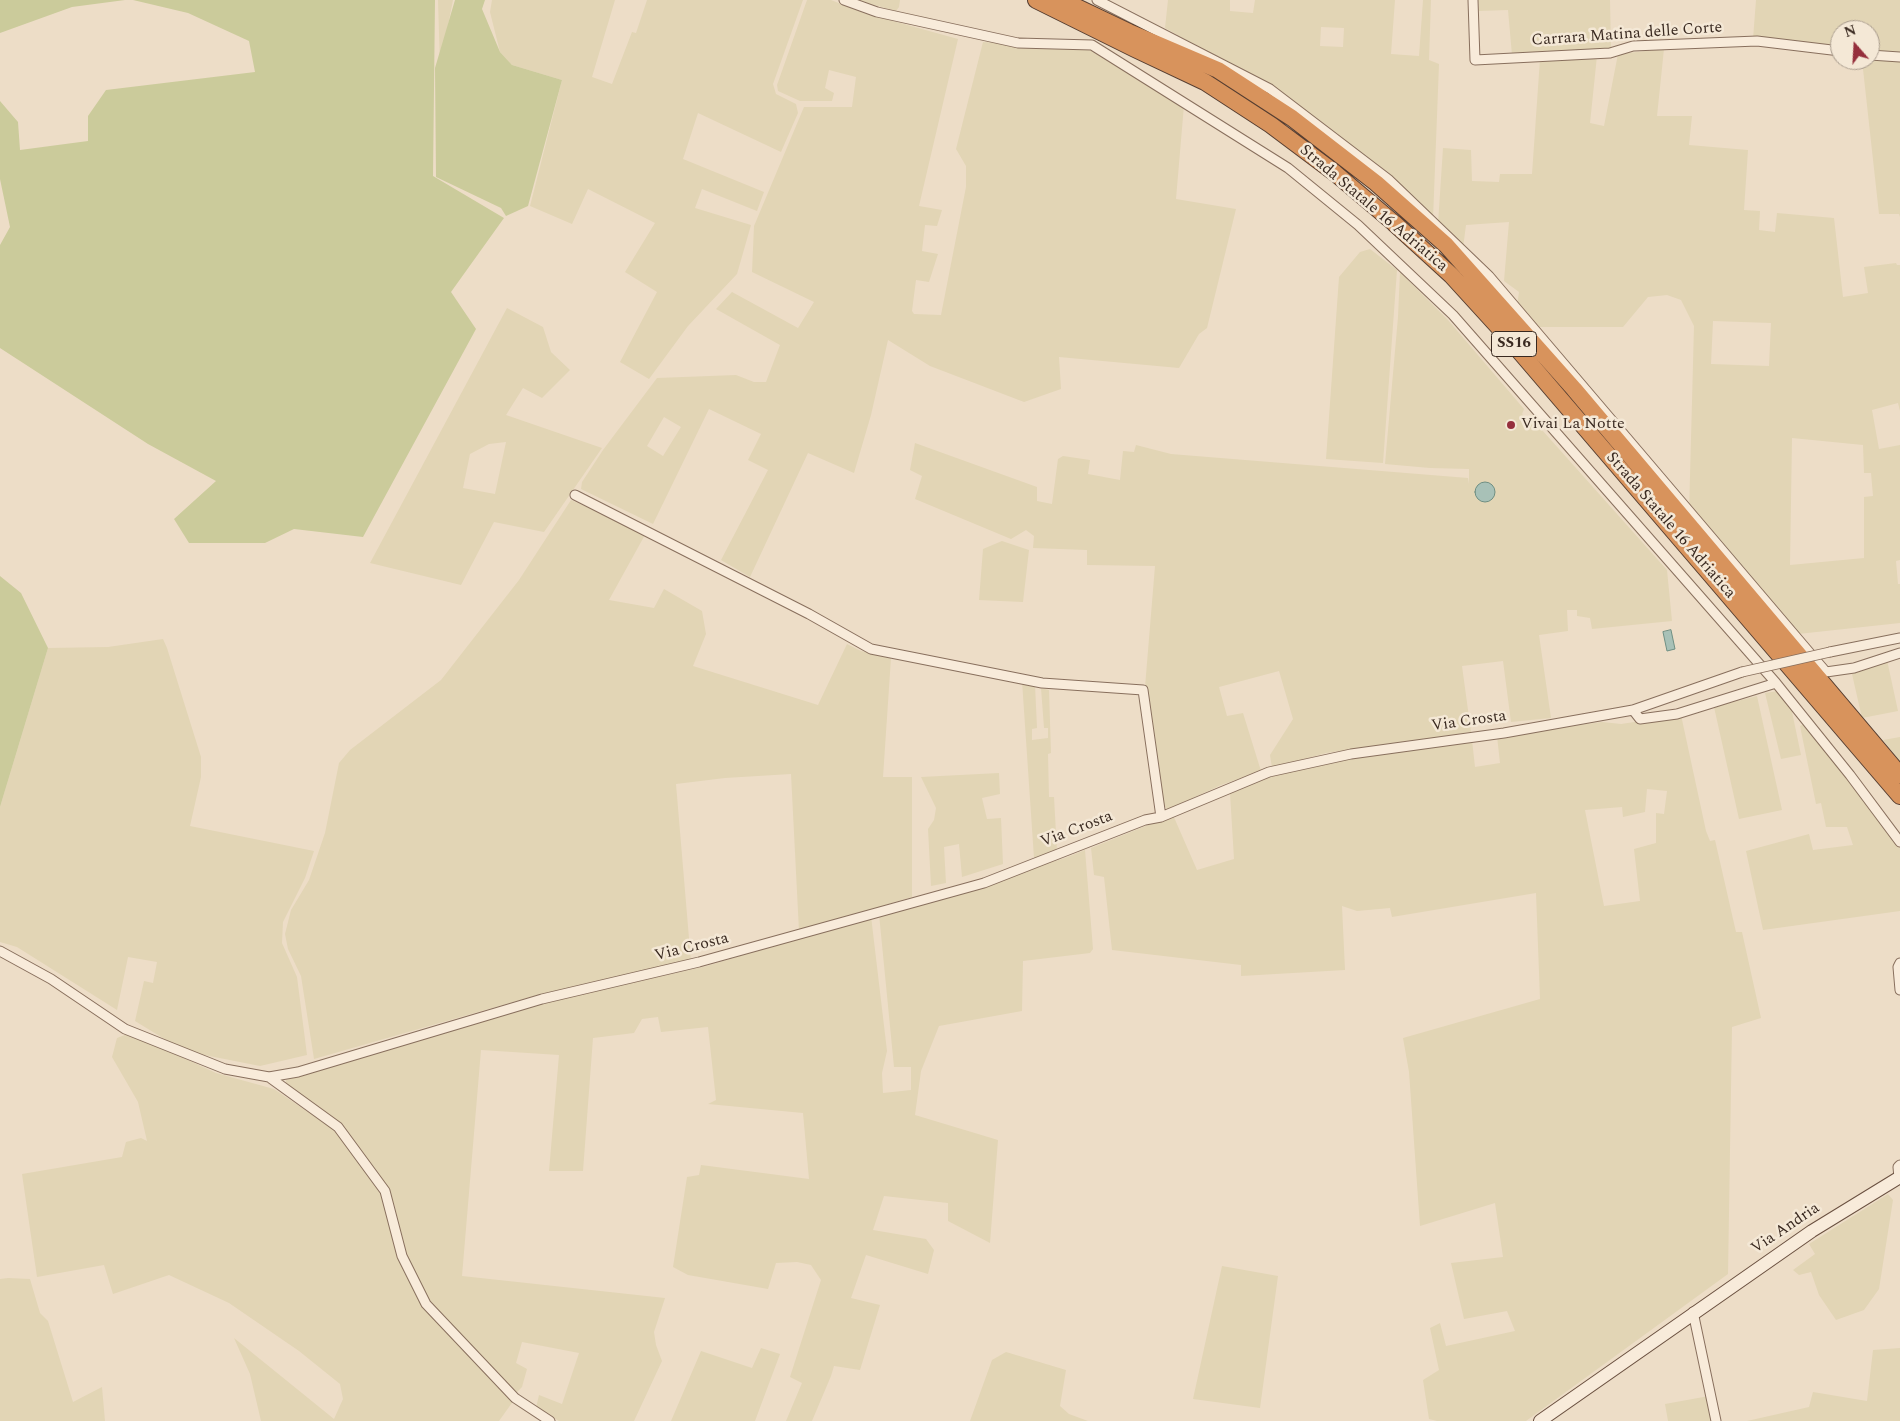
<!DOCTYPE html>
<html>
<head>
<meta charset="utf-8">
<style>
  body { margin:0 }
  #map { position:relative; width:1900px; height:1421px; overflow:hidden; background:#edddc7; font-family:Spectral,serif }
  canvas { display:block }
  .north { position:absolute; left:1830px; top:20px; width:50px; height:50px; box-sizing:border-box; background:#f4e8d6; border:1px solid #a99c8d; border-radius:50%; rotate:341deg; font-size:14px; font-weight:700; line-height:20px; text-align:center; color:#392920 }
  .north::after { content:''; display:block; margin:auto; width:18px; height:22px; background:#952f3c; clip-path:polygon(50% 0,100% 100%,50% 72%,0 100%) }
</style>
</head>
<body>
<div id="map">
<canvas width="1900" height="1421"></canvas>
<div class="north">N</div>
</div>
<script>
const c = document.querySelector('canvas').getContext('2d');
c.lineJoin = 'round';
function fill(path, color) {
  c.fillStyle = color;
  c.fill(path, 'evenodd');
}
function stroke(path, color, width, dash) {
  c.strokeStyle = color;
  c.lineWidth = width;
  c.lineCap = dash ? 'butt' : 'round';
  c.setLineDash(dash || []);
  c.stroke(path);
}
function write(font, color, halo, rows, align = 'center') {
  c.font = font + ' Spectral,serif';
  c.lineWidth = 5;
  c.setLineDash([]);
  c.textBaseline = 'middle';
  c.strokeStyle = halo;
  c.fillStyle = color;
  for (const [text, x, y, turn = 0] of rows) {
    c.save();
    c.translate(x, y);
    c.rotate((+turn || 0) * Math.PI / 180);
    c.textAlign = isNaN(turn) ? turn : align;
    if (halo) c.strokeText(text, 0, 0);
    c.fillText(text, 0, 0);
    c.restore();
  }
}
const farmland = new Path2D(`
  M 438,0 L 453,0 L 440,66 Z
  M 492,0 L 615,0 L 592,77 L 612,84 L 632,32 L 636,33 L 647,0 L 803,0 L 773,84 L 776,94 L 796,104 L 798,113 L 781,152 L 698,113 L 683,159 L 764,192 L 757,211 L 702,189 L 695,208 L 751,225 L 737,274 L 688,326 L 649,379 L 620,362 L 657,292 L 625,272 L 655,223 L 588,189 L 572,224 L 530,206 L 562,80 L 512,65 L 500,52 L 490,12 Z
  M 807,0 L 831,0 L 864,13 L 958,39 L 919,206 L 942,210 L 937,226 L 925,225 L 922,251 L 938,254 L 929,282 L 916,280 L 912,311 L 914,314 L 941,315 L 966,187 L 966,166 L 956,149 L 983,42 L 1088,49 L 1184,105 L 1176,199 L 1236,209 L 1207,328 L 1199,334 L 1179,368 L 1059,357 L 1061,389 L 1024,402 L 930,366 L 888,340 L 871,415 L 854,473 L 808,453 L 750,577 L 721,560 L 768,470 L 748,460 L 761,434 L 709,409 L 653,524 L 581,489 L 582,482 L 603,450 L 657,378 L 736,375 L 754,382 L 766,382 L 780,345 L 716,309 L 732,292 L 798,328 L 814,302 L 752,272 L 754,226 L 804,107 L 852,107 L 856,77 L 829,70 L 825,88 L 834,93 L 832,101 L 800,101 L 778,91 L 777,85 ZM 664,417 L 681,427 L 663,456 L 647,446 Z
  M 856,0 L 900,0 L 899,7 L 896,11 Z
  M 1168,0 L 1230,0 L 1230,11 L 1253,13 L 1255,0 L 1395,0 L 1391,54 L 1419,56 L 1423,0 L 1431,0 L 1429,60 L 1439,64 L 1433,219 L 1272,89 L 1165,28 ZM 1321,27 L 1344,28 L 1343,47 L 1320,46 Z
  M 1478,0 L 1610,0 L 1611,48 L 1512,55 L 1508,10 L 1479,11 Z
  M 1756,0 L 1900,0 L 1900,53 L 1870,52 L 1870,30 L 1840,30 L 1840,49 L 1753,39 Z
  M 1664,49 L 1657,116 L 1692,116 L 1689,145 L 1748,150 L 1744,210 L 1760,211 L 1759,230 L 1775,232 L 1777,213 L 1834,218 L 1843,297 L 1868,293 L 1864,267 L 1896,263 L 1897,265 L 1900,265 L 1900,411 L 1898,403 L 1872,410 L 1879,449 L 1900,445 L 1900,560 L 1896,561 L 1898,584 L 1900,584 L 1900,623 L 1798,634 L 1689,514 L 1694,326 L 1681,300 L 1667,295 L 1648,297 L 1623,327 L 1529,327 L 1516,314 L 1519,292 L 1504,281 L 1509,222 L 1466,225 L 1463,248 L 1438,224 L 1443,148 L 1471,150 L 1472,181 L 1499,182 L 1500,174 L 1532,174 L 1540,59 L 1597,56 L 1590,123 L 1604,126 L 1618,54 ZM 1713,321 L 1771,323 L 1769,366 L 1711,364 ZM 1792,438 L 1863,445 L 1864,473 L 1871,473 L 1873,496 L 1864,497 L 1864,558 L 1790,565 Z
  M 1870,57 L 1900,59 L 1900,217 L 1899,214 L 1879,214 L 1862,60 L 1870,60 Z
  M 1370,249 L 1397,270 L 1383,463 L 1326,459 L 1339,277 L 1360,252 Z
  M 1400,272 L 1448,320 L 1524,409 L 1522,414 L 1529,421 L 1534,421 L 1667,570 L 1672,621 L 1592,629 L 1590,618 L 1577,616 L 1577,610 L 1567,610 L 1568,631 L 1539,635 L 1551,718 L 1511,722 L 1503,661 L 1462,666 L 1471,732 L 1326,753 L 1272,768 L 1270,755 L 1293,719 L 1279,671 L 1219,687 L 1227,716 L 1243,713 L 1261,771 L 1221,785 L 1167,810 L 1162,801 L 1145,687 L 1155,566 L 1087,565 L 1087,550 L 1033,548 L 1034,536 L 1026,530 L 1011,539 L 915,499 L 922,476 L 910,470 L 915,443 L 1037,487 L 1037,501 L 1052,504 L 1058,459 L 1063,456 L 1090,460 L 1088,474 L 1120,480 L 1123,451 L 1134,452 L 1136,445 L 1171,454 L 1468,478 L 1469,484 L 1469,469 L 1430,468 L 1385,464 L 1398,317 Z
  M 507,308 L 543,327 L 551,352 L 570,370 L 542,398 L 523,388 L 506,415 L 602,448 L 544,532 L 494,522 L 461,585 L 370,563 ZM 506,442 L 495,494 L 463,488 L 470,454 L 489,444 Z
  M 571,500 L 646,533 L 609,600 L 654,608 L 664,589 L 702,611 L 706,634 L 693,666 L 818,705 L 847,644 L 861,651 L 891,658 L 883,777 L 912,777 L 912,897 L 799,931 L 791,774 L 725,778 L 676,784 L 691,962 L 534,996 L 314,1059 L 301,976 L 288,949 L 285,934 L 291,910 L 309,880 L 325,833 L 339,763 L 350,750 L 441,680 L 519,580 Z
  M 1002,541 L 1029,550 L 1023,602 L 979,600 L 983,549 Z
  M 163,639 L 167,648 L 201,757 L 201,777 L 190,826 L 314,851 L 305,878 L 283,922 L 282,943 L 297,977 L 307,1055 L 260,1066 L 184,1051 L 135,1021 L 144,981 L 153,983 L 157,962 L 128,957 L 117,1010 L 17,947 L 0,942 L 0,807 L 48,648 L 108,647 Z
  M 1887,660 L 1898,711 L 1862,718 L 1852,674 Z
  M 1022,681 L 1035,685 L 1037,728 L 1032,729 L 1032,740 L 1048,738 L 1048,728 L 1044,728 L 1041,688 L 1049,690 L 1051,753 L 1048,754 L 1049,797 L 1054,797 L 1057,851 L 1034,858 Z
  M 1778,691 L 1791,707 L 1801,755 L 1781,759 L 1765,693 Z
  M 1757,696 L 1782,810 L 1739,819 L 1714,707 Z
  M 1681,715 L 1706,831 L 1710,841 L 1715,840 L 1736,932 L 1742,932 L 1761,1018 L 1732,1027 L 1728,1274 L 1526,1421 L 1437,1421 L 1429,1419 L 1423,1380 L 1439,1370 L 1430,1328 L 1440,1323 L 1446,1346 L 1515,1331 L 1507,1311 L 1464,1319 L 1451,1263 L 1503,1257 L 1495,1203 L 1420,1226 L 1409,1072 L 1403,1038 L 1540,999 L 1536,893 L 1392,917 L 1390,908 L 1357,911 L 1342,906 L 1345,970 L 1241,976 L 1241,965 L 1112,950 L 1104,877 L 1094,875 L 1091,848 L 1173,815 L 1197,870 L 1234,859 L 1230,793 L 1282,772 L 1370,754 L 1472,740 L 1475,767 L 1500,763 L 1497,736 L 1602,722 L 1621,724 ZM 1647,789 L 1667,791 L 1664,814 L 1656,813 L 1656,843 L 1634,849 L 1640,901 L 1604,906 L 1585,810 L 1622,807 L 1623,817 L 1645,812 Z
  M 1804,724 L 1900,846 L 1900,911 L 1763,930 L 1746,851 L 1809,834 L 1813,850 L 1853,845 L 1847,827 L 1826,827 L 1821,803 L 1816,804 L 1800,726 Z
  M 1900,737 L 1900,762 L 1883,740 Z
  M 999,773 L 1000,794 L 982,798 L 987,819 L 1001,818 L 1003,864 L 962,877 L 959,844 L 944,847 L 946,883 L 931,886 L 928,829 L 934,820 L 936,808 L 921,777 Z
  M 1085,850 L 1093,949 L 1090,953 L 1023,961 L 1022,1011 L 939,1026 L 921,1071 L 915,1115 L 998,1140 L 990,1243 L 948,1221 L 948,1203 L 884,1196 L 873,1230 L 926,1239 L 934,1250 L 928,1274 L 866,1255 L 851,1298 L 880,1305 L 860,1370 L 834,1366 L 831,1376 L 812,1421 L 786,1421 L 802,1383 L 790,1377 L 821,1280 L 811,1265 L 797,1262 L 776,1263 L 768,1289 L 688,1275 L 673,1267 L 687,1177 L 699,1175 L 701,1165 L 809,1179 L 803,1113 L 708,1104 L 716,1100 L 708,1027 L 661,1032 L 658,1017 L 642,1019 L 634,1033 L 593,1038 L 583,1171 L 549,1171 L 559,1055 L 481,1050 L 462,1276 L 665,1298 L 654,1332 L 656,1345 L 662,1361 L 634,1421 L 559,1421 L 536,1408 L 539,1395 L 562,1404 L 579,1353 L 522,1342 L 516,1363 L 527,1369 L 522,1387 L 516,1393 L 447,1322 L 422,1290 L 410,1268 L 394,1204 L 360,1149 L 339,1124 L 286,1089 L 286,1080 L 536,1004 L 707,966 L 871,916 L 887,1051 L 882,1073 L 883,1093 L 911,1090 L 911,1067 L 894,1067 L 879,914 L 1065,858 Z
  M 130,1033 L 216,1073 L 274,1089 L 336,1131 L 382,1193 L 391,1213 L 403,1270 L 416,1294 L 514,1400 L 499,1421 L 261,1421 L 250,1374 L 234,1338 L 334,1419 L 343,1399 L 340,1384 L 299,1351 L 229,1303 L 169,1275 L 113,1294 L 104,1265 L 37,1277 L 22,1174 L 122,1157 L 126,1142 L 141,1138 L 147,1141 L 138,1102 L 112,1057 L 117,1038 Z
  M 1888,1194 L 1893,1200 L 1879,1289 L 1864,1310 L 1836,1320 L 1819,1295 L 1811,1272 L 1799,1275 L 1793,1270 L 1815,1254 L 1809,1244 Z
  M 1222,1266 L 1278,1276 L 1260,1408 L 1193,1399 Z
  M 8,1278 L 30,1279 L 40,1313 L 48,1321 L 73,1402 L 102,1387 L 105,1421 L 0,1421 L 0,1279 Z
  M 761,1348 L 780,1354 L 755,1421 L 671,1421 L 701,1351 L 752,1368 Z
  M 1900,1348 L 1900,1421 L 1747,1421 L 1809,1407 L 1813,1392 L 1867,1401 L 1873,1350 Z
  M 1006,1352 L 1066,1370 L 1060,1406 L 1069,1414 L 1088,1421 L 970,1421 L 992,1360 Z
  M 1709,1396 L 1713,1421 L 1668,1421 L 1665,1404 Z`);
const green = new Path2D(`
  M 0,0 L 125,0 L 72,7 L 0,33 Z
  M 133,0 L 435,0 L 433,176 L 504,218 L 451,292 L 476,329 L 363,537 L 294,529 L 265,543 L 189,543 L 174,519 L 216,481 L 148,444 L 0,348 L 0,245 L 10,227 L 0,179 L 0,101 L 18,122 L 20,150 L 88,141 L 88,116 L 106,90 L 255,72 L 249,41 L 188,13 Z
  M 455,0 L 485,0 L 482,9 L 500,52 L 512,65 L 562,80 L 528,206 L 506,216 L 501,208 L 436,177 L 435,68 Z
  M 0,576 L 21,593 L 48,648 L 0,807 Z`);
const water = new Path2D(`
  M1475 492a10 10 0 1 1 20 0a10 10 0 1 1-20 0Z
  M 1671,630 L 1675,649 L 1667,651 L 1663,632 Z`);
const street = new Path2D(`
  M 844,0 L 877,12 L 1018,43 L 1092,45 L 1288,168 L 1358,225 L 1453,315 L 1776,683 L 1850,775 L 1900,842
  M 1097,0 L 1270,89 L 1388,179 L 1489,276 L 1826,672 L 1854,668 L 1900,653
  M 1473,0 L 1475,60 L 1610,53 L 1633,46 L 1757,41 L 1840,51
  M 1870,55 L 1900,57
  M 575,495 L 809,614 L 871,649 L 1042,683 L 1143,690 L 1161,817
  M 1830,652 L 1900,638
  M 1633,710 L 1640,719 L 1677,714 L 1776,683
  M 0,951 L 51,979 L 125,1029 L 225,1069 L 269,1077 L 338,1127 L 385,1191 L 402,1256 L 426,1304 L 515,1398 L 550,1421
  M 1900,963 L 1898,967 L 1900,990
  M 269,1077 L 298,1072 L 542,999 L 699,962 L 984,883 L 1145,820 L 1161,817 L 1269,772 L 1351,754 L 1504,733 L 1633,710 L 1742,672
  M 1899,1178 L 1898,1167 L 1900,1165
  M 1693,1312 L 1716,1421`);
const secondary = new Path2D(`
  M 1540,1421 L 1812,1231 L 1900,1177`);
const highway = new Path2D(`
  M 1036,0 L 1135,49 L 1205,82 L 1271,125 L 1335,173 L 1394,223 L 1451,275 L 1503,332 L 1900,796
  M 1062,0 L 1129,32 L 1218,70 L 1292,118 L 1376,183 L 1446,245 L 1574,389 L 1900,775`);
const streetBridge = new Path2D(`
  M 1742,672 L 1830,652`);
const markers = [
  [1511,425,5,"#952f3c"]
];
const shields = [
  [1514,344,45]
];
const shieldNames = [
  ["SS16",1514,344]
];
const streetNames = [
  ["Carrara Matina delle Corte",1627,35,-4],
  ["Strada Statale 16 Adriatica",1373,209,40],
  ["Strada Statale 16 Adriatica",1670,526,49],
  ["Via Crosta",1469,722,-8],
  ["Via Crosta",1077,830,-21],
  ["Via Crosta",692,948,-14],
  ["Via Andria",1786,1229,-34]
];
const poiNames = [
  ["Vivai La Notte",1521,425]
];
fill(farmland, '#e2d5b5');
fill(green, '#cbcb9b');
fill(water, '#a8c1b7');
stroke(water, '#6f8f83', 1);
stroke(street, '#886f5d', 11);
stroke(secondary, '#6a5040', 14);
stroke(highway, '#563e31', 18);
stroke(street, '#f8ebda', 9);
stroke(secondary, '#f8ebda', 12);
stroke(highway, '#d8935c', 16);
stroke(streetBridge, '#886f5d', 11, []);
stroke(streetBridge, '#f8ebda', 9);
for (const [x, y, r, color] of markers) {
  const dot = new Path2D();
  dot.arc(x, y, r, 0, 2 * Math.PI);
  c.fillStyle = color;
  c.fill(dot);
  stroke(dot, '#f4e8d6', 2);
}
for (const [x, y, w] of shields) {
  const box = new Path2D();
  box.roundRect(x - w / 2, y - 12.5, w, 25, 4);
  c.fillStyle = '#f4e8d6';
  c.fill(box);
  stroke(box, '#392920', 1);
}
write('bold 15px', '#392920', null, shieldNames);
write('16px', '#392920', '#f4e8d6', streetNames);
write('16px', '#392920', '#f4e8d6', poiNames, 'left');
</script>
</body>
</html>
